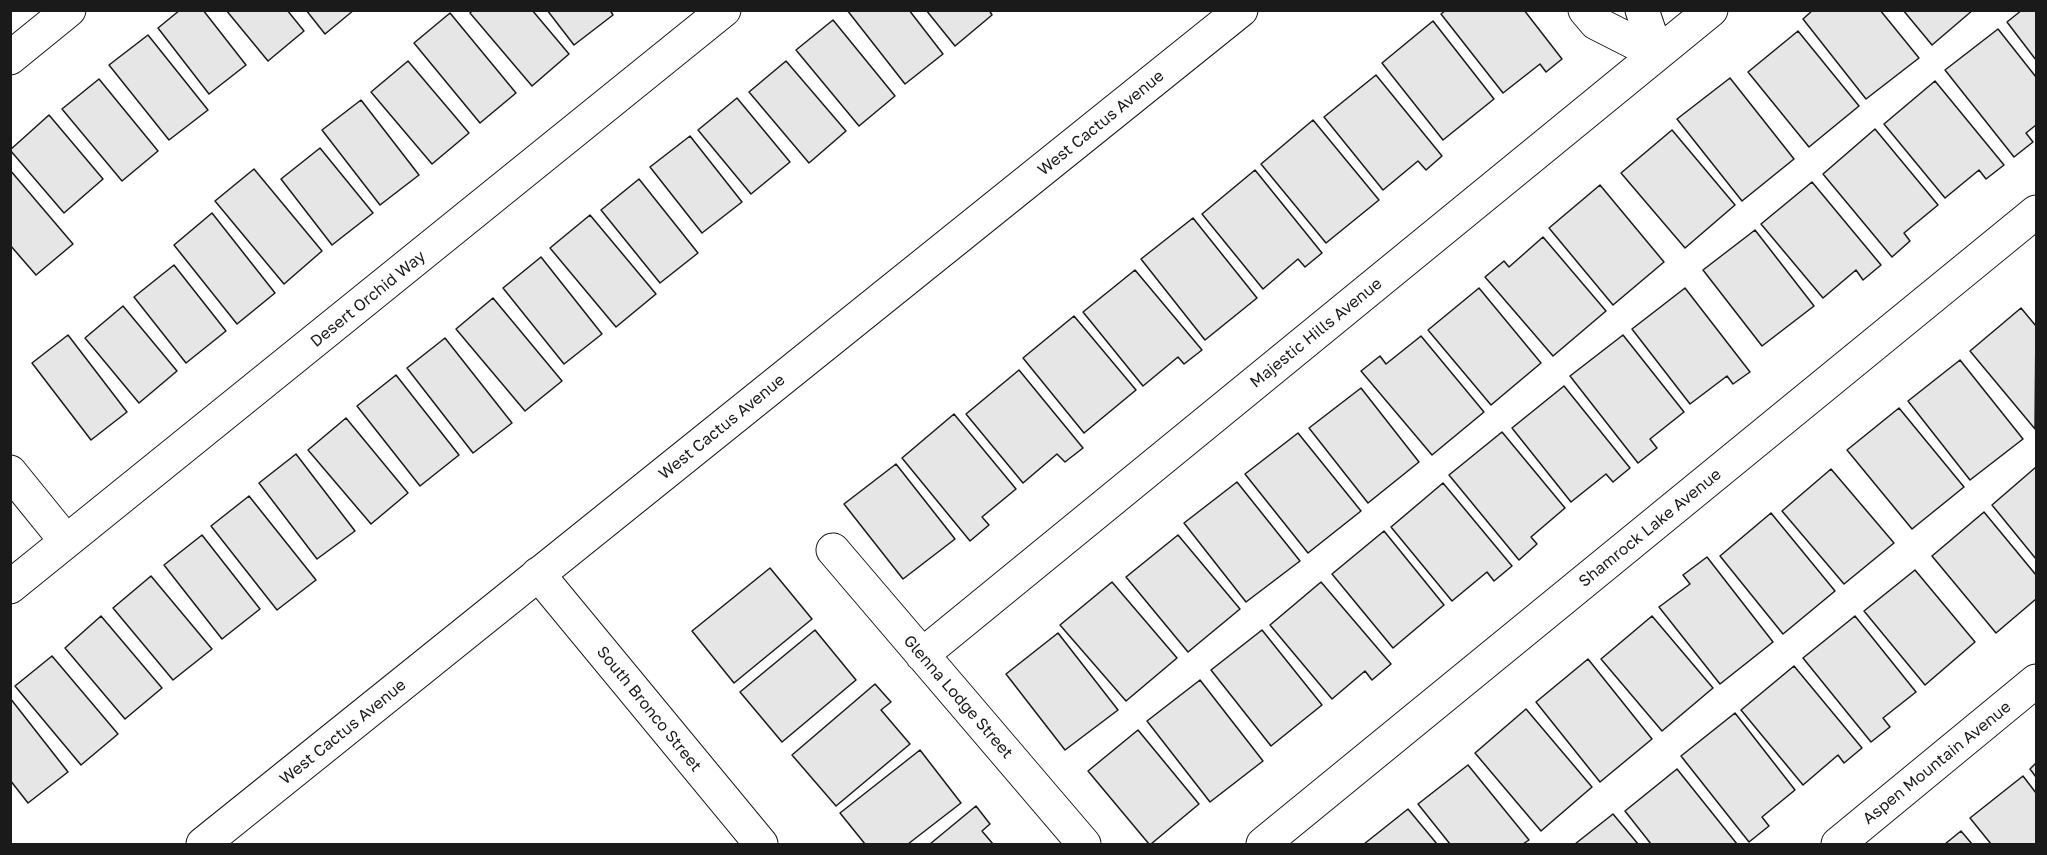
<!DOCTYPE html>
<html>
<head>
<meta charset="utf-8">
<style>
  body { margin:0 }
  #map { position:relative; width:2047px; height:855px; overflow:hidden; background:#fff; font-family:"Golos Text",sans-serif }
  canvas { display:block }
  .frame { position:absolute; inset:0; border:12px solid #1a1a1a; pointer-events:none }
</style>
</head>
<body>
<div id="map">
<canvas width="2047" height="855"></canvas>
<div class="frame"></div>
</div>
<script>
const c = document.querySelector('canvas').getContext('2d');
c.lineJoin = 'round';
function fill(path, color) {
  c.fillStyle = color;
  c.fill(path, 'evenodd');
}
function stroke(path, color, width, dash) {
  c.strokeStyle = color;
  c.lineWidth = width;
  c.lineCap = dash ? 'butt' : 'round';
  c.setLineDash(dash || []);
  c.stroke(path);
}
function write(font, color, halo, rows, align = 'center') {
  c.font = font + ' "Golos Text",sans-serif';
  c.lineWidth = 4.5;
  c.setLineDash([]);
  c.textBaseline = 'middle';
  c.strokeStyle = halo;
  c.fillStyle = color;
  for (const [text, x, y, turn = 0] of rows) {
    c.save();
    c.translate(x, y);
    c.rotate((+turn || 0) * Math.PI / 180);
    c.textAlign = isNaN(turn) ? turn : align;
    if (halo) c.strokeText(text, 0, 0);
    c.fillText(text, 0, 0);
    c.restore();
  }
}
const building = new Path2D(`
  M 180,10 L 203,10 L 246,65 L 209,94 L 158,28 Z
  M 226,10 L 287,10 L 304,31 L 268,61 Z
  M 306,10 L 354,10 L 325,34 Z
  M 473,10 L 532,10 L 569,54 L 532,86 L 470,13 Z
  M 547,10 L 610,10 L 613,15 L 574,45 Z
  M 847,10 L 909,10 L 943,54 L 905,84 Z
  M 926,10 L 989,10 L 992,15 L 955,46 Z
  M 1446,10 L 1524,10 L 1562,59 L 1546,72 L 1540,64 L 1503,93 L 1441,14 Z
  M 1813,10 L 1880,10 L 1919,58 L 1866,99 L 1803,19 Z
  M 1903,10 L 1973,10 L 1932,45 Z
  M 2022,10 L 2036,10 L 2036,60 L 2007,22 Z
  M 450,13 L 516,93 L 480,123 L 414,43 Z
  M 833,20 L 895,96 L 859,126 L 796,50 Z
  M 1433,21 L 1494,99 L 1443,140 L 1382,63 Z
  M 1998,29 L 2036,77 L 2036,125 L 2026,133 L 2033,142 L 2014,157 L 1945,70 Z
  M 1798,31 L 1859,106 L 1809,147 L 1748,72 Z
  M 148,35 L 208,110 L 169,140 L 109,65 Z
  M 408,61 L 469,133 L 432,164 L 371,92 Z
  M 786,61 L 846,131 L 809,163 L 749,92 Z
  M 1376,75 L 1442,156 L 1426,170 L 1418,161 L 1383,190 L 1324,117 Z
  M 1730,78 L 1794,159 L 1742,201 L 1677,119 Z
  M 99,79 L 158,151 L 122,181 L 62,109 Z
  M 1935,81 L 2004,165 L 1986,179 L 1979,170 L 1945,198 L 1884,124 Z
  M 737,98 L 790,162 L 751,194 L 698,130 Z
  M 361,100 L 419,175 L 380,205 L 322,130 Z
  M 49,115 L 103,179 L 64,213 L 10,150 Z
  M 1313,120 L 1379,200 L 1326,243 L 1261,164 Z
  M 1875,129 L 1938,205 L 1904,233 L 1910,241 L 1892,257 L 1823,174 Z
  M 1672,130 L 1735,205 L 1685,248 L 1621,173 Z
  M 690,136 L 742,202 L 702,233 L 650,167 Z
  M 320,148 L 373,213 L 332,245 L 281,179 Z
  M 254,169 L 322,251 L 284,284 L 215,201 Z
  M 10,170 L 73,244 L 36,275 L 10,245 Z
  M 1255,170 L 1322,253 L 1305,267 L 1298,259 L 1263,289 L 1202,214 Z
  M 639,179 L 698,253 L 660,283 L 601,210 Z
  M 1812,182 L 1881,265 L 1863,280 L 1856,270 L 1823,298 L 1761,224 Z
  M 1600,185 L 1664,262 L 1613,305 L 1549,228 Z
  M 212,213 L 275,293 L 237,324 L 174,245 Z
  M 590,215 L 656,294 L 616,327 L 550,248 Z
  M 1193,218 L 1257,298 L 1205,340 L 1141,259 Z
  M 1755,230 L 1814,306 L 1762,346 L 1703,270 Z
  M 1543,237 L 1606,311 L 1553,356 L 1485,277 L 1504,261 L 1509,267 Z
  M 541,257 L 602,334 L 564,364 L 503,288 Z
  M 174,265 L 226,331 L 186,363 L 134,297 Z
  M 1135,270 L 1202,350 L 1184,364 L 1178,357 L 1143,386 L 1083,312 Z
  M 1479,288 L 1541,363 L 1491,405 L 1428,330 Z
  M 1685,288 L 1750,372 L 1733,384 L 1727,376 L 1690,404 L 1632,329 Z
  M 493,298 L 562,381 L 525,411 L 456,329 Z
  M 123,306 L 177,371 L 139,403 L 85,338 Z
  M 2021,308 L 2036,326 L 2035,429 L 1970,351 Z
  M 1074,316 L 1136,390 L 1084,433 L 1023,358 Z
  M 68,335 L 127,412 L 91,440 L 32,363 Z
  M 1623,335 L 1684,412 L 1650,439 L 1657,448 L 1638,463 L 1570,376 Z
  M 1421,336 L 1484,412 L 1432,455 L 1361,371 L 1380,356 L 1386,364 Z
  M 445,338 L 512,423 L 473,453 L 407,368 Z
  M 1960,360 L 2023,439 L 1970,480 L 1908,401 Z
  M 1019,370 L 1083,448 L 1065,462 L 1057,454 L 1023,483 L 966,414 Z
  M 396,375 L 459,455 L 420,486 L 357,406 Z
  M 1564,386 L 1630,468 L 1613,482 L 1606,474 L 1571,502 L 1512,428 Z
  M 1361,388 L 1419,462 L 1368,503 L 1309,428 Z
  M 1899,408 L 1964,487 L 1912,529 L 1847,450 Z
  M 954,414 L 1016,489 L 982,517 L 989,525 L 970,541 L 902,458 Z
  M 346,418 L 408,493 L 371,524 L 308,450 Z
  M 1502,432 L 1565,508 L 1531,537 L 1537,544 L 1519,560 L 1449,475 Z
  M 1298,433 L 1361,511 L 1308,553 L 1245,474 Z
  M 296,454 L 355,531 L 317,559 L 259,483 Z
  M 896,464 L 955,539 L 903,579 L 844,504 Z
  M 2036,467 L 2036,559 L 1992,505 Z
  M 1831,469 L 1894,543 L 1844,584 L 1782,511 Z
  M 1237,482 L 1300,561 L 1246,602 L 1184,523 Z
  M 1443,483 L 1512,566 L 1494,581 L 1487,572 L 1452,601 L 1391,527 Z
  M 249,496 L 316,580 L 277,610 L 211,526 Z
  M 1984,512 L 2036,575 L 2036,599 L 1996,633 L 1932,556 Z
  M 1771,513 L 1835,591 L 1783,634 L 1720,556 Z
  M 1384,531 L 1444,605 L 1393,648 L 1332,574 Z
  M 202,535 L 260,609 L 222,639 L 164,565 Z
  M 1178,535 L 1240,609 L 1188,652 L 1126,577 Z
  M 1707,557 L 1773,642 L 1720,684 L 1659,607 L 1690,584 L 1683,575 Z
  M 770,568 L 812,619 L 734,683 L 692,631 Z
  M 1915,570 L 1975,642 L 1925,685 L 1864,611 Z
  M 151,576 L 212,649 L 173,680 L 113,608 Z
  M 1112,582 L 1177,658 L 1126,701 L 1060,625 Z
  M 1321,582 L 1391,664 L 1372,680 L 1365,671 L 1332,699 L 1270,625 Z
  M 101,616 L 162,688 L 125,719 L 65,648 Z
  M 1652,616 L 1713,688 L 1662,731 L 1601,659 Z
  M 1855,616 L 1916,692 L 1883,718 L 1890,727 L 1871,742 L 1803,658 Z
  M 815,630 L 856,680 L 782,742 L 740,692 Z
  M 1262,630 L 1322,705 L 1271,746 L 1211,670 Z
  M 1058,633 L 1118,710 L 1065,750 L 1006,674 Z
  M 52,656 L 118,734 L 81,765 L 15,686 Z
  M 1588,659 L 1652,739 L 1600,782 L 1536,702 Z
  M 1794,666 L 1862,748 L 1844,763 L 1838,755 L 1803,785 L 1741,710 Z
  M 1200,680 L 1263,761 L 1210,802 L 1147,721 Z
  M 875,684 L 891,702 L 881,710 L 910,744 L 836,806 L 792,755 Z
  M 10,698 L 68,772 L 28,803 L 10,780 Z
  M 1526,709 L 1592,787 L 1541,831 L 1475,753 Z
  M 1735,713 L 1795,790 L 1762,817 L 1769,826 L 1749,842 L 1681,756 Z
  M 1138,730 L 1199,804 L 1151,844 L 1149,844 L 1088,771 Z
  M 920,750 L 961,803 L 908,844 L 865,844 L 840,813 Z
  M 2036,763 L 2036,777 L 2030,769 Z
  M 1468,765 L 1529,840 L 1523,844 L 1450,844 L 1418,804 Z
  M 1677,769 L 1737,844 L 1651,844 L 1625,811 Z
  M 2023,776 L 2036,793 L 2036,844 L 1991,844 L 1970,818 Z
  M 976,806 L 990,824 L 982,831 L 993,844 L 930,844 Z
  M 1408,809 L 1437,844 L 1364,844 Z
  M 1613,814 L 1638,844 L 1575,844 Z
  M 1961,831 L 1972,844 L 1945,844 Z`);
const street = new Path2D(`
  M 1585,10 L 1596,23 L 1657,54
  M 1642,10 L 1657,54
  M 10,58 L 69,10
  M 10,472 L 66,541
  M 833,550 L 1084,844
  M 538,574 L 761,844
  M 10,587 L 724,10
  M 922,655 L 1711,10
  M 1263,844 L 2036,212
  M 1838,844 L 2036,681`);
const primary = new Path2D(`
  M 203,844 L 1241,10`);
const streetNames = [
  ["West Cactus Avenue",1101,123,-39],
  ["Desert Orchid Way",368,299,-39],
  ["Majestic Hills Avenue",1316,333,-39],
  ["West Cactus Avenue",722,427,-39],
  ["Shamrock Lake Avenue",1650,528,-39],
  ["Glenna Lodge Street",958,697,49],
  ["South Bronco Street",649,709,51],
  ["West Cactus Avenue",343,732,-39],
  ["Aspen Mountain Avenue",1937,763,-39]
];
fill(building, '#e6e6e6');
stroke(building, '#1a1a1a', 1.5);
stroke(street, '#1a1a1a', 35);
stroke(primary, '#1a1a1a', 35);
stroke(street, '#fff', 33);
stroke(primary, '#fff', 33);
write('16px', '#1a1a1a', '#fff', streetNames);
</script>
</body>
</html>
